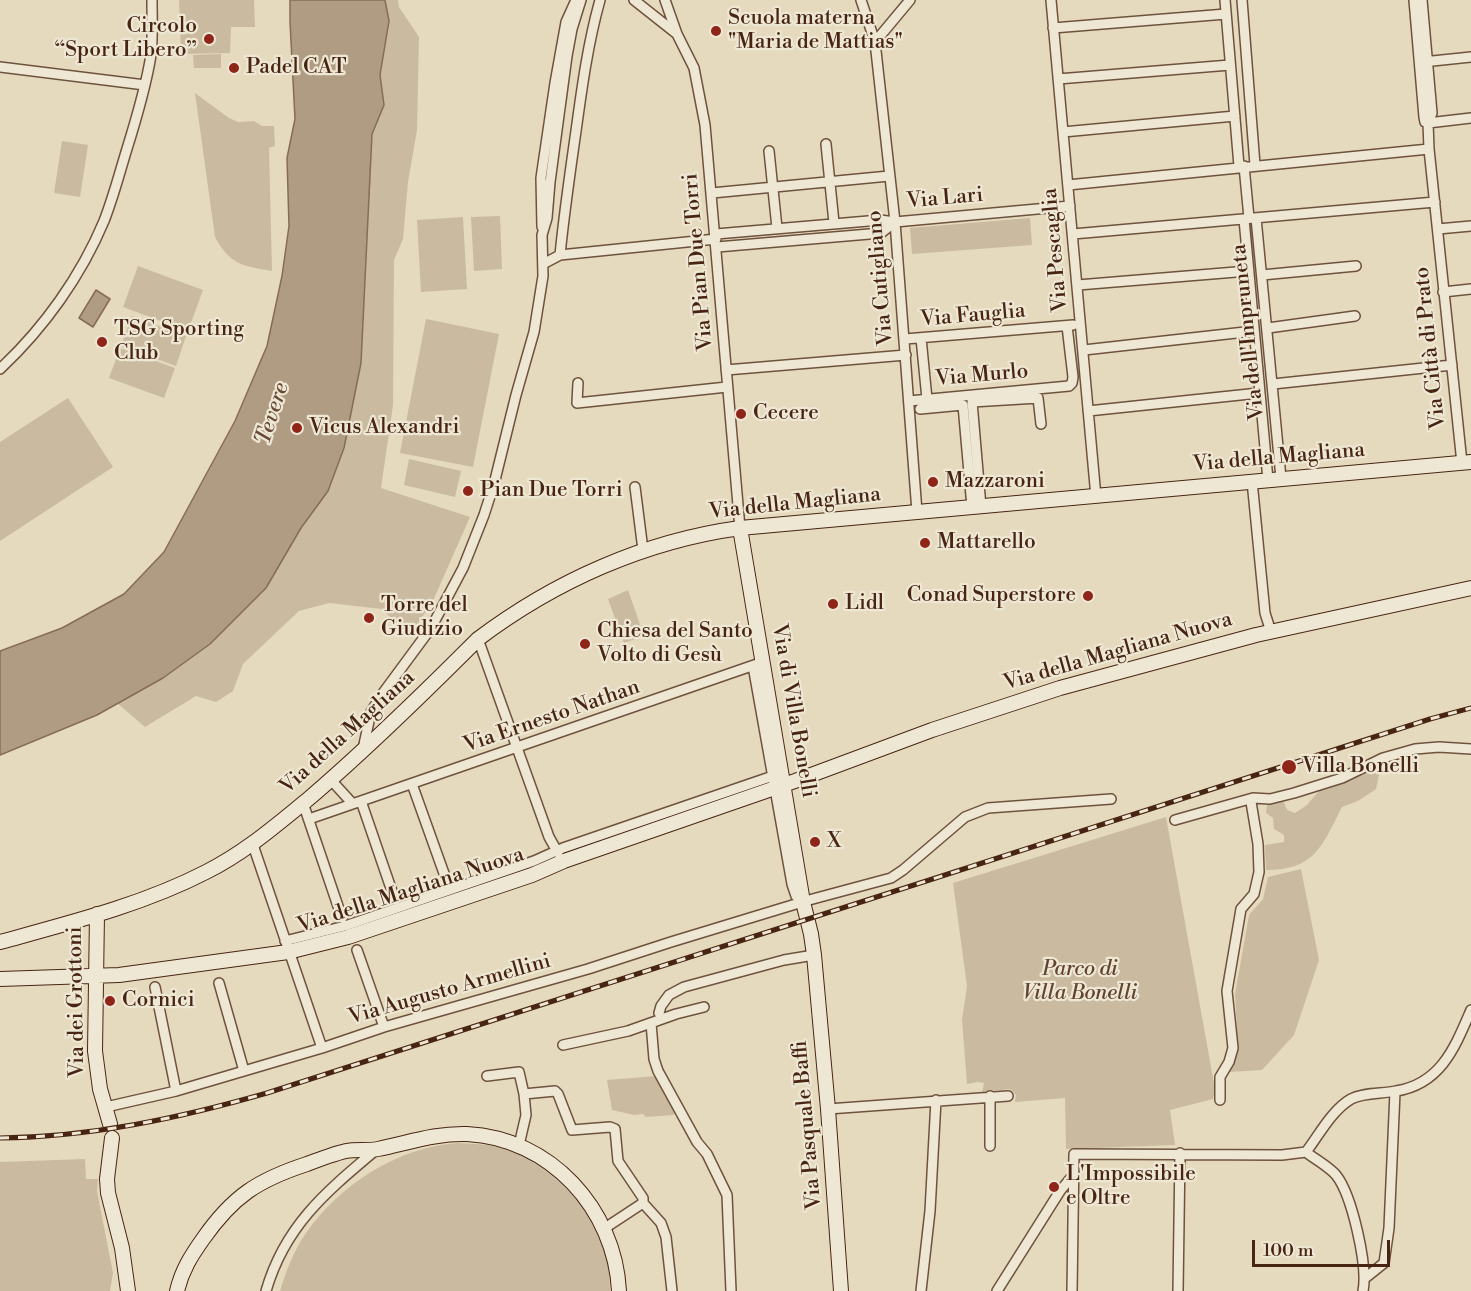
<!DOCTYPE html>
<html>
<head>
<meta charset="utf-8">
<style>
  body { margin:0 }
  #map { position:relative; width:1471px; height:1291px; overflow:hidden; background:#e5dabd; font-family:"Libre Bodoni",serif }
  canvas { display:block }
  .scale { position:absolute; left:1252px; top:1240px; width:138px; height:27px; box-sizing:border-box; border:3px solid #482513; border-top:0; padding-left:8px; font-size:18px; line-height:21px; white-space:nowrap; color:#482513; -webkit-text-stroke:4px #eee7d4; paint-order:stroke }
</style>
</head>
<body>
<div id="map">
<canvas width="1471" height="1291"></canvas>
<div class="scale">100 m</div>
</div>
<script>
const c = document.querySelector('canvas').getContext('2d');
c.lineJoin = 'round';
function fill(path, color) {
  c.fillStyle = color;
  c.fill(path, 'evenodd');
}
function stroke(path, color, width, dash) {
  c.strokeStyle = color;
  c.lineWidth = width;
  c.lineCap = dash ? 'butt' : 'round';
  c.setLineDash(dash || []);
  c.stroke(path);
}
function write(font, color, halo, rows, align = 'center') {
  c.font = font + ' "Libre Bodoni",serif';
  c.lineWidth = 4.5;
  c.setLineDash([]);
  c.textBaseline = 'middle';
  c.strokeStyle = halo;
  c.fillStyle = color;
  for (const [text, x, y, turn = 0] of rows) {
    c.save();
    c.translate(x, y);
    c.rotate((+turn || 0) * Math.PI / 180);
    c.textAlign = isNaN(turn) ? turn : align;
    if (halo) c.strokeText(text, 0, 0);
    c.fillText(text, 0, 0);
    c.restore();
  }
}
const green = new Path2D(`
  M 179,0 L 254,0 L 255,27 L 231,27 L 230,53 L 181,54 Z
  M 385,0 L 398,0 L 399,7 L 419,37 L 417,130 L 408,182 L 403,239 L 394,260 L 393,405 L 381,488 L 470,517 L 432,603 L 409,636 L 382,609 L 329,603 L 299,611 L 243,664 L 233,691 L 216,702 L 196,696 L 145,727 L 117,703 L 163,678 L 210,644 L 266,588 L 301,528 L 328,491 L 344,448 L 361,363 L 372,134 L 384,105 L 380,75 L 389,21 Z
  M 221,54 L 221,68 L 194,68 L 193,55 Z
  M 195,93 L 229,118 L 238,122 L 254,121 L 262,126 L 274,126 L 275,146 L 269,148 L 272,271 C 243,266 230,265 215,237 Z
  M 62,141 L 88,145 L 80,197 L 54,193 Z
  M 500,216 L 502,269 L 474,271 L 471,217 Z
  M 463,217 L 467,289 L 421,292 L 417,220 Z
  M 1030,218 L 1032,245 L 912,254 L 910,228 Z
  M 138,266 L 203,290 L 188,331 L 123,307 Z
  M 132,316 L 186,336 L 176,366 L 121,346 Z
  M 426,319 L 499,334 L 473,467 L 400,453 Z
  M 120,348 L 175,368 L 164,398 L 109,378 Z
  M 68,398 L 113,467 L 0,541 L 0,442 Z
  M 409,459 L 461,471 L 455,497 L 404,485 Z
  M 628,590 L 644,636 L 624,643 L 608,599 Z
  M 1375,765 L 1380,770 L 1376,789 L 1358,801 L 1342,807 C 1322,846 1315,870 1266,870 L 1265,845 L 1284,842 L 1284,835 L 1274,829 L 1273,818 L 1266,813 L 1267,805 L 1283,800 L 1287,810 L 1295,813 L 1307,805 L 1319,791 Z
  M 1166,817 L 1215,1089 L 1213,1099 L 1170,1110 L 1175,1145 L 1066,1149 L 1065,1098 L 1015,1102 L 1016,1095 L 1010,1089 L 982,1092 L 984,1083 L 978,1082 L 967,1084 L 962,1020 L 967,986 L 953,883 Z
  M 1301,869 L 1319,960 L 1294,1035 L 1262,1070 L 1229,1072 L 1238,1050 L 1235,994 L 1249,915 L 1263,899 L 1268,877 Z
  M 657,1076 L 675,1113 L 673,1115 L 646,1117 L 643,1114 L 634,1115 L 612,1110 L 607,1080 Z
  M 459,1143 C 474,1144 491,1144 505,1149 C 561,1169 613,1228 610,1291 L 280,1291 C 286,1271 294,1250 306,1233 C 340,1184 400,1146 459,1143 Z
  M 85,1159 L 86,1179 L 98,1179 L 97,1191 L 113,1273 L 110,1291 L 0,1291 L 0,1162 Z`);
const water = new Path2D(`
  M 290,0 L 385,0 L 389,21 L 380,75 L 384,105 L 372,134 L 361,363 L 344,448 L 328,491 L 301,528 L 266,588 L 210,644 L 163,678 L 97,715 L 0,755 L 0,651 L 62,628 L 124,594 L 164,552 L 235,421 L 267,346 L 282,276 L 289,226 L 287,158 L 295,119 L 290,22 Z
  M 96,290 L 110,299 L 93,327 L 79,318 Z`);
const street = new Path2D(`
  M 634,0 L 677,34
  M 665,0 L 677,34 L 694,68 L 705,125 L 740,528
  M 861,0 L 875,42 L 895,222 L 917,512
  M 1051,0 L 1096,497
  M 1225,0 L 1239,166
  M 1242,0 L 1255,165
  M 1414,0 L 1424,117 L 1425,122 L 1428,123
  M 1422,0 L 1432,113 L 1428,123 L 1429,149 L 1462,463
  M 1053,28 L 1226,14
  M 875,42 L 910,0
  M 1423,62 L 1471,57
  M 0,67 L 145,85
  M 1058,79 L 1230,65
  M 1428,123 L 1471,118
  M 1063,132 L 1235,116
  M 826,144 L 834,223
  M 769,151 L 777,228
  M 1244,166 L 1249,218
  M 1068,185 L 1429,149
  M 712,193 L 889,176
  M 1256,218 L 1281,478
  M 1244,219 L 1268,480
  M 542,227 L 541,178 L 555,83 L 566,22 L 576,0
  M 1438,229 L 1471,226
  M 716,234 L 880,220 L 895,222 L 1070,206
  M 1073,234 L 1435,202
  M 717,247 L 881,233 L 895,222
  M 560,255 C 564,214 570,173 576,131 C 582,87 588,43 600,0
  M 543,264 L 560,255 L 716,239
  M 1262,275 L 1356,266
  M 1078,285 L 1248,271
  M 1443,292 L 1471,289
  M 1268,328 L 1355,316
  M 921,338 L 927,399
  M 905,339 L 1073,325
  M 1084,350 L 1254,331
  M 0,369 C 44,328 81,276 104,221 C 113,198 119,175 126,152 C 136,120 146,87 151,55 C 153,37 152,18 152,0
  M 726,370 L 906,355
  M 578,383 L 577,403 L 727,387
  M 1273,384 L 1452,365
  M 909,401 L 1069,386 L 1072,383 L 1073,377 L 1067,326
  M 920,409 L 963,405 L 972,507
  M 1088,411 L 1259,393
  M 1252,481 L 1265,613 L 1271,632
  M 635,487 L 643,550
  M 981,507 L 972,402 L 1038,398 L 1041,424
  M 478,639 L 549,837 L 558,853
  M 753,666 L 792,884 L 796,896 L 803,902
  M 363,749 L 371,712 L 383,693 L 431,628 L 463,568 L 484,515 L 494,484 L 516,395 L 534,332 L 543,276 L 542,235 L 547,218 L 550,182 L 567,56 L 572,29 L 581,0
  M 331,780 L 352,803
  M 412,784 L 446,879
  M 361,801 L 395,900
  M 303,803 L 342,918
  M 309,819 L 763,662
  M 1175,820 L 1253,798 L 1270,799 L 1294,793 L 1342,778 L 1383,758 L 1415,749 L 1439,747 L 1471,749
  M 253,845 L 322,1048
  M 285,941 L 345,926 L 534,861 L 563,848 L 773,776 L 785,784
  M 357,950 L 384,1027
  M 219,983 L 244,1071
  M 155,987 L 176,1091
  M 659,1013 L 661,1006 L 669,995 L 684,987 L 784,960 L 814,955
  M 659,1020 L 651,1023 L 654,1059 L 658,1071 L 697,1142 L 707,1154 L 727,1195 L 731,1291
  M 563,1045 L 628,1031 L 676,1014 L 704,1007
  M 487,1076 L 519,1072 L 524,1094 L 555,1091 L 558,1094 L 572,1130 L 610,1127 L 615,1129 L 618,1161 L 643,1198 L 643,1203
  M 1220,1100 L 1220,1077 L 1229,1062 L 1233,1048 L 1227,991 L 1241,909 L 1254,894 L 1259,872 L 1258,844 L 1251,802 L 1253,798
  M 106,1107 L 176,1091 L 322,1048 L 384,1027 L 588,969 L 671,942 L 809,900 L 891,878 L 903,870 L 965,817 L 988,808 L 1111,799
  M 828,1109 L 1008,1096
  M 519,1145 L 526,1115 L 524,1094
  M 990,1146 L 990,1096
  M 1306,1152 C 1319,1135 1332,1110 1351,1099 C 1364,1092 1382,1094 1396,1091 C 1441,1084 1455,1047 1471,1010
  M 1306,1152 C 1316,1160 1328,1166 1336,1175 C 1352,1195 1368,1266 1363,1291
  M 605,1228 L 643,1203 L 661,1223 L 666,1237 L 672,1291
  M 1364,1279 L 1384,1263 L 1389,1228 L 1395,1092
  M 266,1291 C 285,1225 327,1191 377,1149
  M 921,1291 L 930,1211 L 936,1100
  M 997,1291 L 1060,1191 L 1074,1174
  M 1072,1291 L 1074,1154 L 1282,1155 L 1306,1152
  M 1178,1291 L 1180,1153`);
const secondary = new Path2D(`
  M 740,528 L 803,902 L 811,934 L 814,955 L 828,1109 L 841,1291
  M 97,914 L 95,1051 L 100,1089 L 110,1124
  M 0,942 C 69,923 142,905 206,872 C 244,853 274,827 306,801 C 366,750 422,695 478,639 C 555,581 645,541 740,528 L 1471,462
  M 0,979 L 119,975 L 288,952 L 348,937 L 532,875 L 564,861 L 795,781 L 932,730 L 1060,688 L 1256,635 L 1471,588
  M 112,1138 L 107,1179 L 108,1193 L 122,1248 L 128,1291
  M 177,1291 C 182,1270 191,1256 203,1239 C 233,1196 258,1180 307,1164 C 320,1159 333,1154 346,1151 C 356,1149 367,1151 378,1149 C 408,1143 435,1133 467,1134 C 550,1138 615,1209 619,1291`);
const rail = new Path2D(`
  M 0,1138 C 91,1137 180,1118 267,1093 L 1430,719 L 1471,708`);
const markers = [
  [716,31,6,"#8f2418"],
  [209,39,6,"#8f2418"],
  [234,68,6,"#8f2418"],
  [102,342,6,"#8f2418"],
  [741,414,6,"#8f2418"],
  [297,428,6,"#8f2418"],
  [933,482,6,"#8f2418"],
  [468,491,6,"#8f2418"],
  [925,543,6,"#8f2418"],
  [1088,596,6,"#8f2418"],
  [833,604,6,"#8f2418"],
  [369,618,6,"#8f2418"],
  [585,644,6,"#8f2418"],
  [1289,767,8,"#8f2418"],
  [815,842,6,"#8f2418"],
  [110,1001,6,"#8f2418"],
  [1054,1187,6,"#8f2418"]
];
const poiNames = [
  ["Scuola materna",728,19],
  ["\"Maria de Mattias\"",728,43],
  ["Circolo",197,27,"right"],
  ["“Sport Libero”",197,51,"right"],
  ["Padel CAT",246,68],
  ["TSG Sporting",114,330],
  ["Club",114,354],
  ["Cecere",753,414],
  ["Vicus Alexandri",309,428],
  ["Mazzaroni",945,482],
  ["Pian Due Torri",480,491],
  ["Mattarello",937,543],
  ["Conad Superstore",1076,596,"right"],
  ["Lidl",845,604],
  ["Torre del",381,606],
  ["Giudizio",381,630],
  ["Chiesa del Santo",597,632],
  ["Volto di Gesù",597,656],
  ["Villa Bonelli",1302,767],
  ["X",827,842],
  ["Cornici",122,1001],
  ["L'Impossibile",1066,1175],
  ["e Oltre",1066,1199]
];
const streetNames = [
  ["Via Lari",945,199,-5],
  ["Via Pescaglia",1056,250,-95],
  ["Via Pian Due Torri",699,262,-95],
  ["Via Cutigliano",881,278,-95],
  ["Via Fauglia",973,316,-5],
  ["Via dell'Impruneta",1249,332,-96],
  ["Via Città di Prato",1431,348,-96],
  ["Via Murlo",982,376,-5],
  ["Via della Magliana",1279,458,-5],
  ["Via della Magliana",795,504,-6],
  ["Via della Magliana Nuova",1118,652,-16],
  ["Via di Villa Bonelli",793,711,80],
  ["Via Ernesto Nathan",552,717,-19],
  ["Via della Magliana",348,733,-42],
  ["Via della Magliana Nuova",411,891,-18],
  ["Via Augusto Armellini",450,990,-16],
  ["Via dei Grottoni",77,1002,-91],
  ["Via Pasquale Baffi",808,1125,-95]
];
const parkNames = [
  ["Parco di",1080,970],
  ["Villa Bonelli",1080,994]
];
const waterNames = [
  ["Tevere",273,414,-72]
];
fill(green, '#cabba0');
fill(water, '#b09c83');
stroke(water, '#866c56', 1.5);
stroke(street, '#6f523e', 12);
stroke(secondary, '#482513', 16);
stroke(street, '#eee7d4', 9);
stroke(secondary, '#eee7d4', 14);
stroke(rail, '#482513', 5);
stroke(rail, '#eee7d4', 3, [9]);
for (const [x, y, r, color] of markers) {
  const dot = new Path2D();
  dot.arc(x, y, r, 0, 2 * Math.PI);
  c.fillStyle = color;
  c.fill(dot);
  stroke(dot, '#eee7d4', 2);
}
write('21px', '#482513', '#eee7d4', poiNames, 'left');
write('21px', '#482513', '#eee7d4', streetNames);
write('italic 21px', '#62432f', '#eee7d4', parkNames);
write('italic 22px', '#674935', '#eee7d4', waterNames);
</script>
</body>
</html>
